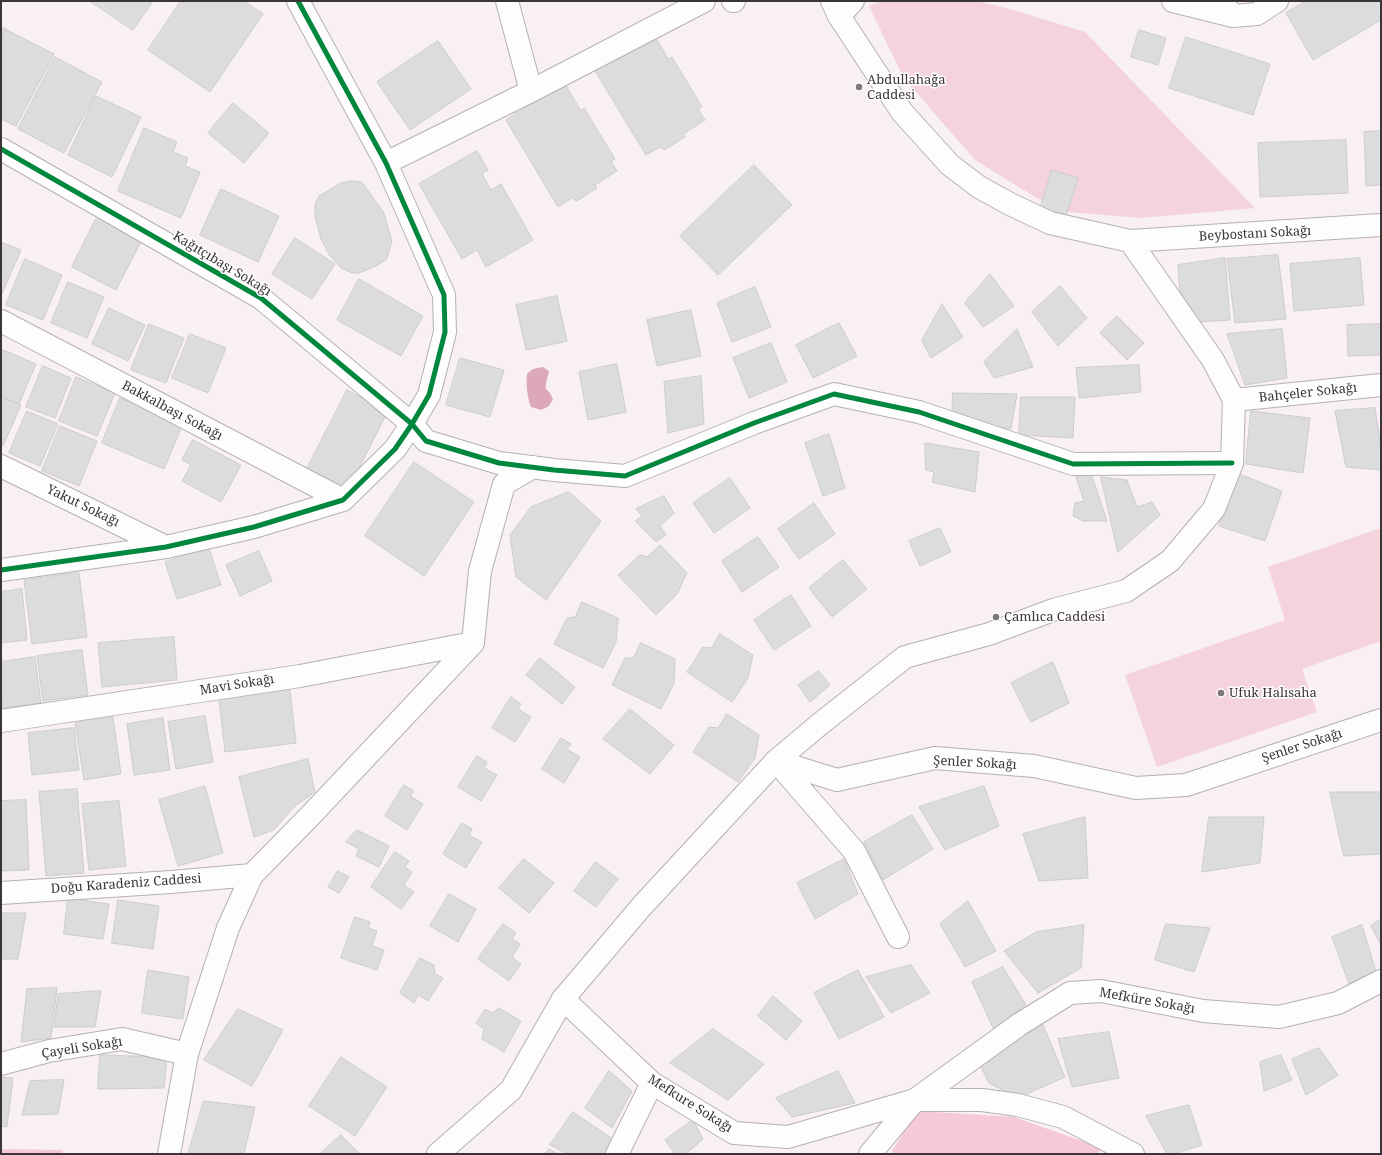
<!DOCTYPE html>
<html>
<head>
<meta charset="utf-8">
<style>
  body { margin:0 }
  #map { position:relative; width:1382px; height:1155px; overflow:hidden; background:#f8f0f2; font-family:"Noto Serif",serif }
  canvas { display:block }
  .frame { position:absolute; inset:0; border:2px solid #3b3537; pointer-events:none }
</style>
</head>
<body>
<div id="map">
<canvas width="1382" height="1155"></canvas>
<div class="frame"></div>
</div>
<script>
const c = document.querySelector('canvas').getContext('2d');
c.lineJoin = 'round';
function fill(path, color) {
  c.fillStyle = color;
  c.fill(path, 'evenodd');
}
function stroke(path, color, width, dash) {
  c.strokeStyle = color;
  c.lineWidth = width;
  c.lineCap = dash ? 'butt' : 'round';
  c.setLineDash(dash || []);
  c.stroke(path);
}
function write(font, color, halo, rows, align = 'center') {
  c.font = font + ' "Noto Serif",serif';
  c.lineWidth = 3;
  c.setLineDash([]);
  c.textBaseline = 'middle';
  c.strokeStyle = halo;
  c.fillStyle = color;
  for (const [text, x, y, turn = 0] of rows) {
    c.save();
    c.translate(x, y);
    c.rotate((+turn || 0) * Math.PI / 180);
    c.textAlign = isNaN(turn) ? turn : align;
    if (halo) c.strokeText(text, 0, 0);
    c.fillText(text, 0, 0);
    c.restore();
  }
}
const green = new Path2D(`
  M 882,1 L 978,1 L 1013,10 L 1085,32 L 1255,208 L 1140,218 L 1058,211 L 975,160 L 903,77 L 869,6 Z
  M 1381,528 L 1381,641 L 1302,669 L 1317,712 L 1157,767 L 1125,675 L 1285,620 L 1268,567 Z`);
const forest = new Path2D(`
  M 917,1111 L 1014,1117 L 1102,1148 L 1097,1154 L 894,1154 L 892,1151 Z
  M 1,1149 L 63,1150 L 62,1154 L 1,1154 Z`);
const water = new Path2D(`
  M 543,367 L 549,371 C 548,377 545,383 546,389 L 550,393 L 553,399 L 549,406 L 541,410 L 531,407 C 527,396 526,385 527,374 L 533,369 Z`);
const building = new Path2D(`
  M 90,1 L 153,1 L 133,30 Z
  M 181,1 L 244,1 L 263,14 L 210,92 L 148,50 Z
  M 1306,1 L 1381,1 L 1381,20 L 1313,60 L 1286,13 Z
  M 1,27 L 6,29 L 1,39 Z
  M 7,30 L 54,54 L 16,126 L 1,119 L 1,42 Z
  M 1139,30 L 1166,38 L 1158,65 L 1131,57 Z
  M 653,33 L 668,59 L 672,57 L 702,107 L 698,109 L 705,120 L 683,134 L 685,137 L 664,150 L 660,147 L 646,155 L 594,69 Z
  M 1186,37 L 1270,64 L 1253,115 L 1169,88 Z
  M 438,41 L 471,89 L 410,130 L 377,82 Z
  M 55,57 L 102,82 L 64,153 L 18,129 Z
  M 565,84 L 581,111 L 584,108 L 615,159 L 611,161 L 617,171 L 595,185 L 597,188 L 577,201 L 572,198 L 558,207 L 506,120 Z
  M 96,96 L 141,117 L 112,177 L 68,155 Z
  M 233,103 L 269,133 L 244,163 L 208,133 Z
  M 144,128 L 177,142 L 173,152 L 188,158 L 185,166 L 200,172 L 181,218 L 118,191 Z
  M 1381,131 L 1381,185 L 1366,186 L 1364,132 Z
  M 1346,140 L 1348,193 L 1260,197 L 1258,143 Z
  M 477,151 L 488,170 L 482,174 L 491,190 L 501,184 L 533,240 L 486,267 L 477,250 L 462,259 L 419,184 Z
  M 754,165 L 792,205 L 718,275 L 680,236 Z
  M 1052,170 L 1078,178 L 1066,217 L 1040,209 Z
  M 352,181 L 362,182 L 376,202 L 384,213 L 392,242 L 386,260 L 374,267 L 359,273 L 352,273 L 341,268 L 330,256 L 321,239 L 315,216 L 315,204 L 319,196 L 341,183 Z
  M 221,189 L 279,216 L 258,262 L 200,235 Z
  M 99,213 L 144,236 L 116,290 L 72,267 Z
  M 295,238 L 335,264 L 312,299 L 272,274 Z
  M 1,242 L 21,250 L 1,296 Z
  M 1278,255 L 1286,319 L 1235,323 L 1227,259 Z
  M 1225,258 L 1230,320 L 1198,322 L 1180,291 L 1178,265 Z
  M 1360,258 L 1364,305 L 1294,311 L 1290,264 Z
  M 25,259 L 62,275 L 43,320 L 6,305 Z
  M 990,274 L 1014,306 L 983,327 L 965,303 Z
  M 359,279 L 423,316 L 401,356 L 337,320 Z
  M 68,282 L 104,297 L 87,338 L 51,323 Z
  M 1060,286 L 1087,318 L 1058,346 L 1032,312 Z
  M 755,287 L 771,327 L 732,342 L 717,303 Z
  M 557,296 L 567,341 L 526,350 L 516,305 Z
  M 942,304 L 963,337 L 931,358 L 922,341 Z
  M 109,308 L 145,325 L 128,361 L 92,344 Z
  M 691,310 L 701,356 L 657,366 L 647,320 Z
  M 1117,316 L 1144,343 L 1127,360 L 1100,333 Z
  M 839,323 L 857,356 L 813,378 L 796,345 Z
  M 149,324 L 184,338 L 166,383 L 131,370 Z
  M 1381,324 L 1381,355 L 1348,356 L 1347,325 Z
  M 1017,329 L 1033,367 L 994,378 L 984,362 Z
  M 1282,329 L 1287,378 L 1245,385 L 1227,334 Z
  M 190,334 L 226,348 L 208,393 L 172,378 Z
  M 771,343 L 787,382 L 749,398 L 733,358 Z
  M 1,349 L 36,364 L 19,404 L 1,396 Z
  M 460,358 L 504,370 L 490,417 L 446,405 Z
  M 617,364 L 626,412 L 588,420 L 579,372 Z
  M 1139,365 L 1141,392 L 1079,398 L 1076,368 Z
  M 43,366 L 71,378 L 55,418 L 26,407 Z
  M 701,376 L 704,424 L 668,433 L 664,382 Z
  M 76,377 L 115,393 L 97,436 L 59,421 Z
  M 347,390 L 388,411 L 348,490 L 307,469 Z
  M 953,393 L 1017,394 L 1011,429 L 952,418 Z
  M 1,397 L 21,405 L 3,446 L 1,445 Z
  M 1021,397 L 1075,397 L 1073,438 L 1019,435 Z
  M 120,398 L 183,424 L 164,469 L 102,443 Z
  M 1375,408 L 1381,447 L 1381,470 L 1346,467 L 1335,411 Z
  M 27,411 L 58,424 L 40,466 L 9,453 Z
  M 1251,411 L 1310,418 L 1303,473 L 1246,464 Z
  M 60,426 L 97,441 L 79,486 L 42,471 Z
  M 829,434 L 845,488 L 823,496 L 805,443 Z
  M 193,440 L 241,465 L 221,502 L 182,481 L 191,465 L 182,460 Z
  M 925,443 L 979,452 L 975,492 L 932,482 L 934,472 L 926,470 Z
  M 414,462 L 474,502 L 424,576 L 365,536 Z
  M 1091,473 L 1107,521 L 1083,521 L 1073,516 L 1075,503 L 1084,501 L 1076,477 Z
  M 1237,473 L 1282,491 L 1265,541 L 1219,526 Z
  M 1101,477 L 1127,480 L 1137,507 L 1152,502 L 1160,515 L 1118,552 Z
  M 730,478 L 750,508 L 714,533 L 693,503 Z
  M 569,492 L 601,521 L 546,600 L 516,577 L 510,535 L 531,507 Z
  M 664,496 L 674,513 L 660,526 L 666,535 L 656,542 L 635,521 L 642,516 L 636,509 Z
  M 814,503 L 835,534 L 799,559 L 778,529 Z
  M 940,528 L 951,552 L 920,566 L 909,541 Z
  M 758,537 L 779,567 L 742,592 L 722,561 Z
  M 660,545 L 687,573 L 677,594 L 656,615 L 618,575 L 640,555 L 647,557 Z
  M 209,548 L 221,585 L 177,599 L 165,562 Z
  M 259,551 L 272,581 L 240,596 L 226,565 Z
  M 843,560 L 867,589 L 832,617 L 809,588 Z
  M 79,573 L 87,637 L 32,644 L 24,580 Z
  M 22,589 L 27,640 L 1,643 L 1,592 Z
  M 791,595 L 811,626 L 774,650 L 754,620 Z
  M 582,602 L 618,618 L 616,642 L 603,668 L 554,644 L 567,618 L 575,617 Z
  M 720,634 L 753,655 L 748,678 L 732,702 L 687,672 L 703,647 L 711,648 Z
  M 174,637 L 177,680 L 102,687 L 98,643 Z
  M 641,643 L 675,659 L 674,683 L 661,709 L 612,685 L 625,658 L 633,658 Z
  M 82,650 L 88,695 L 43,701 L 37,656 Z
  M 35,657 L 41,703 L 2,708 L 1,662 Z
  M 540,658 L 575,687 L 562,704 L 526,675 Z
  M 1053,662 L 1069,703 L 1031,722 L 1011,683 Z
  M 819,671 L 830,685 L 810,702 L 798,685 Z
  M 290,690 L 296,743 L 225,752 L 219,699 Z
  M 511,697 L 521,704 L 518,709 L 531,717 L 515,742 L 492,728 Z
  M 630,709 L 674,745 L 650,774 L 603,739 Z
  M 727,714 L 759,735 L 755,758 L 738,782 L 693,752 L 709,727 L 718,728 Z
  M 205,716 L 213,762 L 176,769 L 168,722 Z
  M 113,717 L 121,774 L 84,780 L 75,723 Z
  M 163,718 L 170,770 L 134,775 L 127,724 Z
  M 74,728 L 79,770 L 32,775 L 28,733 Z
  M 561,738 L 571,744 L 567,749 L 580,757 L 564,783 L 542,769 Z
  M 477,756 L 487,762 L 484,768 L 497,775 L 481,801 L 458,787 Z
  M 308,759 L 315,792 L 295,806 L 274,830 L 254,837 L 239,777 Z
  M 404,785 L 414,791 L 410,796 L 423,804 L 407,830 L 385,816 Z
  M 205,786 L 223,853 L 178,866 L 159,800 Z
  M 984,786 L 999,826 L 945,850 L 919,807 Z
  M 77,789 L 84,873 L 46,876 L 39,792 Z
  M 1330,792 L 1381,792 L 1381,854 L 1344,856 Z
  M 26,800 L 29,870 L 1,871 L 1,801 Z
  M 119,801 L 126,866 L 89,870 L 82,804 Z
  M 912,815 L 933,849 L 883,880 L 864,842 Z
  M 1085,817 L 1088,878 L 1039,881 L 1023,834 Z
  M 1209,817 L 1264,817 L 1260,863 L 1202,872 Z
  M 462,823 L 472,829 L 469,835 L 482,842 L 466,868 L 443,854 Z
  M 357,830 L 389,846 L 379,867 L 356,856 L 359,849 L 346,842 Z
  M 395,852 L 409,861 L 405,867 L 412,872 L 404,885 L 414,892 L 401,909 L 371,887 Z
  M 524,859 L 554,883 L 529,913 L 499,888 Z
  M 844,859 L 858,894 L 815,919 L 797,883 Z
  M 596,862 L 618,879 L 596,907 L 574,891 Z
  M 338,871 L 349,877 L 339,893 L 328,887 Z
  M 449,894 L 476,909 L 458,942 L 430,926 Z
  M 68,898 L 109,904 L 103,939 L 64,934 Z
  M 118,900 L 159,906 L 153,949 L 112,943 Z
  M 968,901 L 996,951 L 965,967 L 940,924 Z
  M 1,913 L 26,913 L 18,959 L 1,959 Z
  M 355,917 L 370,922 L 368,928 L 377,931 L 372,946 L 384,950 L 377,970 L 341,958 Z
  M 1381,919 L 1381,945 L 1371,926 Z
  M 503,924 L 516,933 L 512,939 L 520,944 L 512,957 L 521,964 L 509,981 L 478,959 Z
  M 1166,924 L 1210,928 L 1194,972 L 1155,960 Z
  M 1084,925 L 1081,968 L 1038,993 L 1004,951 L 1036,932 Z
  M 1362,925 L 1376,972 L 1349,984 L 1332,937 Z
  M 420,958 L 434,965 L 435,974 L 443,978 L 428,1001 L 418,995 L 414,1003 L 400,993 Z
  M 911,965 L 930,993 L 891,1013 L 866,977 Z
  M 1003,967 L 1026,1005 L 993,1028 L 972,982 Z
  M 148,970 L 189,977 L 183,1019 L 142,1013 Z
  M 858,970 L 884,1017 L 839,1039 L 814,993 Z
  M 57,988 L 51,1038 L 21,1042 L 27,989 Z
  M 101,991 L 95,1027 L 54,1027 L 58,994 Z
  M 773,996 L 802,1021 L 786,1040 L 758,1016 Z
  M 499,1008 L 521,1021 L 504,1052 L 482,1039 L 484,1029 L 476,1023 L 485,1009 L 492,1013 Z
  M 238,1009 L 283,1030 L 252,1086 L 204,1060 Z
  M 1043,1025 L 1065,1077 L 1018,1098 L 989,1083 L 979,1063 Z
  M 713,1029 L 764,1064 L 728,1100 L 670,1063 Z
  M 1109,1032 L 1119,1078 L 1072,1087 L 1058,1039 Z
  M 1319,1048 L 1338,1075 L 1306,1095 L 1292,1059 Z
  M 100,1055 L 167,1057 L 164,1088 L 98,1089 Z
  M 1281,1055 L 1292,1080 L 1264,1091 L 1260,1062 Z
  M 341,1057 L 387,1087 L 355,1136 L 309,1106 Z
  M 609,1071 L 632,1091 L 612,1128 L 585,1108 Z
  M 838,1071 L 855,1103 L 792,1117 L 776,1098 Z
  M 1,1077 L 13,1078 L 7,1127 L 1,1126 Z
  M 64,1080 L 58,1114 L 22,1115 L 30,1081 Z
  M 204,1101 L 255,1107 L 244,1154 L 188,1154 Z
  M 1189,1105 L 1202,1145 L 1174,1154 L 1167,1154 L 1146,1116 Z
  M 573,1112 L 614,1140 L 606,1154 L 568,1154 L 550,1145 Z
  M 693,1120 L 703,1139 L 686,1154 L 675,1154 L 665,1140 Z
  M 341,1135 L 360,1154 L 320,1154 Z
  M 549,1149 L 558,1154 L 545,1154 Z`);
const minor = new Path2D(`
  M 507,1 L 531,91
  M 733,1 L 734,1
  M 1173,1 L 1233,16 L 1257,14 L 1277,1
  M 839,16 L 853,1
  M 1,149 L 261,298 L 412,424 L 426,441 L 499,463 L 554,470 L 625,476 L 754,423 L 834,394 L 919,412 L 1073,464 L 1232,463
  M 386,163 L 531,91 L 704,1
  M 1,321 L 343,500
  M 1234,400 L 1381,385
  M 1,466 L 166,547
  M 1,570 L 166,547 L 254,527 L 343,500 L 395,449 L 412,424 L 429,395 L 445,332 L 444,295 L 386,163 L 298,1
  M 1,721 L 300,676 L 473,643
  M 776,761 L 837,780 L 935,758 L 1034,766 L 1136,788 L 1186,785 L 1381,720
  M 776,761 L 854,851 L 898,937
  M 1,893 L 171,882 L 252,875
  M 563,999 L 652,1083 L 734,1133 L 788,1137 L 915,1100 L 982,1100 L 1018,1105 L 1063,1117 L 1133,1154
  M 1,1064 L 49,1051 L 122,1039 L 187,1054
  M 169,1154 L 187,1054 L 228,928 L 252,875 L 309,817 L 473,643 L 480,571 L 504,484 L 533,467
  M 617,1154 L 652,1083
  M 870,1154 L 915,1100 L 1020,1024 L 1070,993 L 1101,991 L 1203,1011 L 1279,1017 L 1338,1003 L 1381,981`);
const tertiary = new Path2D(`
  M 1221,1 L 1233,16`);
const secondary = new Path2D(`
  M 832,1 L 839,16 L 902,112 L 950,165 L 979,187 L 1010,204 L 1050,223 L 1130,241 L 1381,225
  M 438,1154 L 511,1090 L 563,999 L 642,906 L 776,761 L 820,724 L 905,657 L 989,634 L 1053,610 L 1126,591 L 1170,561 L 1214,509 L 1232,463 L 1234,400 L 1213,360 L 1130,241`);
const cycleway = new Path2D(`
  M 1,149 L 261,298 L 412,424 L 426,441 L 499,463 L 554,470 L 625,476 L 754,423 L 834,394 L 919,412 L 1073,464 L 1232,463
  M 1,570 L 166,547 L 254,527 L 343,500 L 395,449 L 412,424 L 429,395 L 445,332 L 444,295 L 386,163 L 298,1`);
const markers = [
  [859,87,4,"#7d7678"],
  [996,617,4,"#7d7678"],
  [1221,693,4,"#7d7678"]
];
const poiNames = [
  ["Abdullahağa",867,80],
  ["Caddesi",867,95],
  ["Çamlıca Caddesi",1004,617],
  ["Ufuk Halısaha",1229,693]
];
const streetNames = [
  ["Beybostanı Sokağı",1255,234,-3],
  ["Kağıtçıbaşı Sokağı",222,264,31],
  ["Bahçeler Sokağı",1308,393,-6],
  ["Bakkalbaşı Sokağı",172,411,28],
  ["Yakut Sokağı",83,506,26],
  ["Mavi Sokağı",237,685,-9],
  ["Şenler Sokağı",1302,746,-18],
  ["Şenler Sokağı",975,763,3],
  ["Doğu Karadeniz Caddesi",126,884,-4],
  ["Mefküre Sokağı",1147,1001,10],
  ["Çayeli Sokağı",82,1048,-9],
  ["Mefkure Sokağı",690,1104,32]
];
fill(green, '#f4d3dd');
fill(forest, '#f5c9d5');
fill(water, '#dda9b8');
fill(building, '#dcdcdd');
stroke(building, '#cdcccd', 1);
stroke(minor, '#b6b0b2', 24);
stroke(tertiary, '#b6b0b2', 24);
stroke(secondary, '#b6b0b2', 24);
stroke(minor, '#fefdfd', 22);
stroke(tertiary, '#fefdfd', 22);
stroke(secondary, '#fefdfd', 22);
stroke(cycleway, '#00873e', 5);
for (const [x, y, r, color] of markers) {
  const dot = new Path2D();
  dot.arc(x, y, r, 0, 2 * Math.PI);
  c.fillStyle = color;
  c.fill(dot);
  stroke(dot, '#fefefe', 1.5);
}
write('13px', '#3b3537', '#fefefe', poiNames, 'left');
write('13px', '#3b3537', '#fefefe', streetNames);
</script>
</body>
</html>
